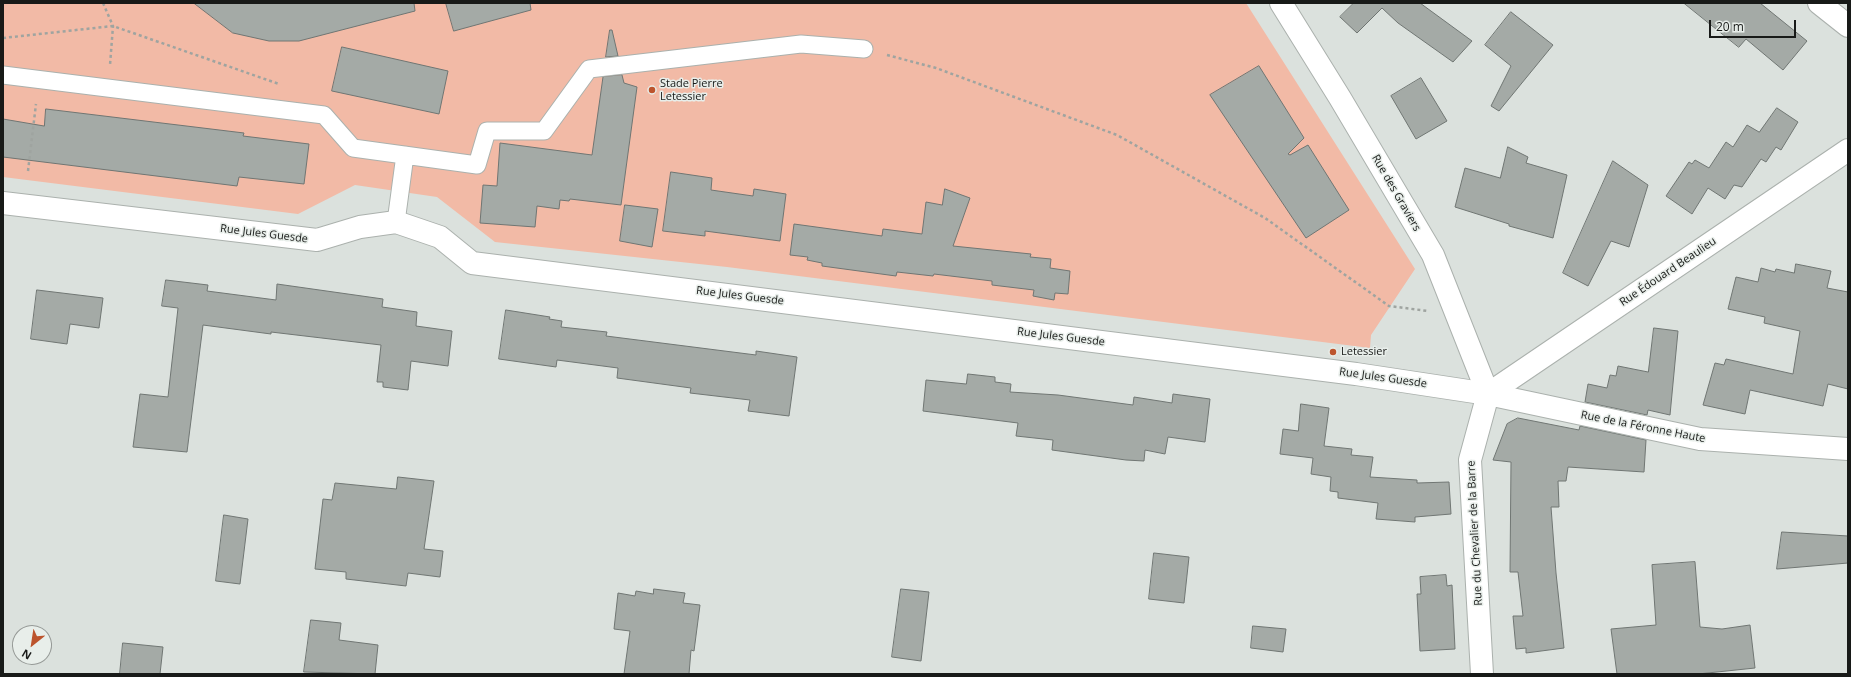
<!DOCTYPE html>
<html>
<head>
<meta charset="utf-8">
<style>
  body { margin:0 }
  #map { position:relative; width:1851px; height:677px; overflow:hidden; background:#dbe1dd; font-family:"Open Sans",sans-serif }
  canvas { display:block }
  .frame { position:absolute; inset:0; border:4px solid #181a18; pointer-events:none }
  .north { position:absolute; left:12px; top:625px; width:40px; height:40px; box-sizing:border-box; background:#e8eeea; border:1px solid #959996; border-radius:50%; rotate:210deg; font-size:11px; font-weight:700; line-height:16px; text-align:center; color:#181a18 }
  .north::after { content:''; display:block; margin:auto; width:14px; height:18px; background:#bc542d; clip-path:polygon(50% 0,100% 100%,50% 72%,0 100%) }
  .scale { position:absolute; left:1709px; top:20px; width:87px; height:18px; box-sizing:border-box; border:2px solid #181a18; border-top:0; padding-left:5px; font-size:12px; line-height:14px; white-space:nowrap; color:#181a18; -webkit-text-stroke:3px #e8eeea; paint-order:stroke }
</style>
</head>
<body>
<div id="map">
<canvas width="1851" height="677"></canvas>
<div class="frame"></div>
<div class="north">N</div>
<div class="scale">20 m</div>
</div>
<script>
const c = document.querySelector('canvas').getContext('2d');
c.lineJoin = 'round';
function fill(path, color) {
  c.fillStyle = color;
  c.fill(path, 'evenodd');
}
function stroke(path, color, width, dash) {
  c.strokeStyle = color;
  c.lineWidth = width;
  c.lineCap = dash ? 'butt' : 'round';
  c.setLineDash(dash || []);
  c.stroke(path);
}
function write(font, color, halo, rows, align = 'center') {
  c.font = font + ' "Open Sans",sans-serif';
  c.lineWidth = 3;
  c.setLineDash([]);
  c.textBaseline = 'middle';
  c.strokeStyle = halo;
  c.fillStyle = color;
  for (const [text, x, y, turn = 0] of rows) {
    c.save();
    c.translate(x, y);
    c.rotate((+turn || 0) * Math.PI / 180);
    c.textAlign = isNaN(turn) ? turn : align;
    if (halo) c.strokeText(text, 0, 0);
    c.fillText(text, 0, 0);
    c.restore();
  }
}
const green = new Path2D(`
  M 3,3 L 1246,3 L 1415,269 L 1371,335 L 1370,348 L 727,267 L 495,242 L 437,197 L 355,185 L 298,214 L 3,177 Z`);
const building = new Path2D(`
  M 194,3 L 414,3 L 415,11 L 299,41 L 269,41 L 233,33 Z
  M 446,3 L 530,3 L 531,10 L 454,31 Z
  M 1354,3 L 1420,3 L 1472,41 L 1453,62 L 1398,23 L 1382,8 L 1357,33 L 1340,17 Z
  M 1684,3 L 1760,3 L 1807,41 L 1783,70 L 1746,39 L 1739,47 Z
  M 1511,12 L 1553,45 L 1499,111 L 1491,106 L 1511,66 L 1485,45 Z
  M 610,30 L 612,30 L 618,56 L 606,57 Z
  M 342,47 L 448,71 L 439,114 L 332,91 Z
  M 1259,66 L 1304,138 L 1288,154 L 1290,155 L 1308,145 L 1349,210 L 1306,238 L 1210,95 Z
  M 622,75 L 624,83 L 637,87 L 621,205 L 570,199 L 569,201 L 560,200 L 559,209 L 537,206 L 535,227 L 480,223 L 483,185 L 497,186 L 500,143 L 592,155 L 603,77 Z
  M 1421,78 L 1447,121 L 1416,139 L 1391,96 Z
  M 1777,108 L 1798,122 L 1781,150 L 1776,147 L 1766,162 L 1761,159 L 1742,187 L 1734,185 L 1725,199 L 1708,188 L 1692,214 L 1666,196 L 1689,162 L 1692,164 L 1695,160 L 1709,168 L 1726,142 L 1733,147 L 1747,125 L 1759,132 Z
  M 46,109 L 244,133 L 243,136 L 309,144 L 304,184 L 239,177 L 237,186 L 3,157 L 3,119 L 44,126 Z
  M 1508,147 L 1528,157 L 1526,163 L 1567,175 L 1553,238 L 1509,226 L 1509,224 L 1455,207 L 1465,168 L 1500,178 Z
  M 1613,161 L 1648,185 L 1629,247 L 1611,241 L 1588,286 L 1563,273 Z
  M 671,172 L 712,178 L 711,190 L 753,196 L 754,189 L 786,194 L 780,241 L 705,231 L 705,236 L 663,231 Z
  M 945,189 L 970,198 L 953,246 L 1031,254 L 1030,257 L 1051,259 L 1050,268 L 1070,271 L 1068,294 L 1055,293 L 1054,300 L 1033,296 L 1034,290 L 992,285 L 992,281 L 934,274 L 933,276 L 897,272 L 896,276 L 822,266 L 822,263 L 807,260 L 808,257 L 790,255 L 794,224 L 882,236 L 883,229 L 922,234 L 926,202 L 942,205 Z
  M 625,205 L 658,209 L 652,247 L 620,241 Z
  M 1796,264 L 1831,271 L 1827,288 L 1848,292 L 1848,389 L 1828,384 L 1823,406 L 1750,390 L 1745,414 L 1703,405 L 1715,363 L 1724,365 L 1726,359 L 1793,374 L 1800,331 L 1764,323 L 1765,317 L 1728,309 L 1736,277 L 1758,282 L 1761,268 L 1775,272 L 1776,269 L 1794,273 Z
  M 166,280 L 208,285 L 207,291 L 276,300 L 277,284 L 383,299 L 382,307 L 417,312 L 416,326 L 452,331 L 448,366 L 411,361 L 408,390 L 383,387 L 383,382 L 377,382 L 381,345 L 271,332 L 271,334 L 203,325 L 187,452 L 133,447 L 140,394 L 168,397 L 178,308 L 162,306 Z
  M 37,290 L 103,298 L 99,328 L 70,324 L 67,344 L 31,339 Z
  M 506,310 L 550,317 L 549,319 L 562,321 L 561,327 L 607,332 L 606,336 L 756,355 L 756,351 L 797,357 L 789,416 L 748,411 L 750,400 L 690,393 L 691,388 L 617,378 L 618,368 L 557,360 L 556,367 L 499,359 Z
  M 1654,328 L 1678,331 L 1670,415 L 1648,410 L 1647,415 L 1585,402 L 1588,384 L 1607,388 L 1610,375 L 1616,376 L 1618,366 L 1648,372 Z
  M 968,374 L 995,377 L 995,382 L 1011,384 L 1010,392 L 1058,395 L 1133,405 L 1134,397 L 1172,403 L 1173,394 L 1210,399 L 1205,442 L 1168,437 L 1165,454 L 1145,450 L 1144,461 L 1126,460 L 1052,450 L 1053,440 L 1016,436 L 1018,423 L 923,411 L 926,380 L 966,384 Z
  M 1301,404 L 1329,408 L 1324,446 L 1352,449 L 1351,455 L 1373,457 L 1370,477 L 1417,480 L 1417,483 L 1449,482 L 1451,514 L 1415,517 L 1415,522 L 1376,519 L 1378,503 L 1338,498 L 1338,492 L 1330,491 L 1331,477 L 1311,474 L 1313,458 L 1280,454 L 1283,429 L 1298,431 Z
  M 1518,418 L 1579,430 L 1580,426 L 1646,440 L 1644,472 L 1568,467 L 1566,481 L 1558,481 L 1559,507 L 1551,507 L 1556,573 L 1564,648 L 1526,653 L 1526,648 L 1516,649 L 1513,616 L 1523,616 L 1518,572 L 1510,572 L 1511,462 L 1493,460 L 1507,424 Z
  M 398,477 L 434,481 L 424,549 L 443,551 L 440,577 L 408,573 L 406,586 L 346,579 L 346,572 L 315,569 L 323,499 L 332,500 L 335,483 L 396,489 Z
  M 224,515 L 248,519 L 240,584 L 216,581 Z
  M 1782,532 L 1848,536 L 1848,563 L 1777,569 Z
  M 1154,553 L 1189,557 L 1184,603 L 1149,599 Z
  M 1695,562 L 1700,627 L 1722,629 L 1750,625 L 1755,668 L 1698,674 L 1617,674 L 1611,629 L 1656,625 L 1652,565 Z
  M 1446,575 L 1447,586 L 1452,585 L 1455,649 L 1420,651 L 1417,594 L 1421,594 L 1420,577 Z
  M 654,589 L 685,593 L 683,603 L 700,605 L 694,651 L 691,650 L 689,674 L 624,674 L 630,631 L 614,629 L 618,593 L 635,596 L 636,591 L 653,594 Z
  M 901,589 L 929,592 L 921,661 L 892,657 Z
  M 311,620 L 341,623 L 339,640 L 378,645 L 375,674 L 304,672 Z
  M 1253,626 L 1286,629 L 1283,652 L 1251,648 Z
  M 123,643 L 163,647 L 160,674 L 120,674 Z`);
const path = new Path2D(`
  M 103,3 L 113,26 L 110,65
  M 3,38 L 113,26 L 279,84
  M 887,55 L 936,68 L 1117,135 L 1265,218 L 1389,306 L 1428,311
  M 28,171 L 36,104`);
const service = new Path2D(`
  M 3,75 L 324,115 L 353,148 L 477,165 L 487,131 L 544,131 L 589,69 L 801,44 L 864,49
  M 396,222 L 405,155`);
const minor = new Path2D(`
  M 1281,3 L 1340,98 L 1433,255 L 1488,394
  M 1819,3 L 1848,26
  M 1488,394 L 1700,439 L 1848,449
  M 1482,674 L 1470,460 L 1488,394`);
const tertiary = new Path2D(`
  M 3,203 L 317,240 L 360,227 L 396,222 L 440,237 L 472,263 L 1356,374 L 1488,394 L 1848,150`);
const markers = [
  [652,90,4,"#bc542d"],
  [1333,352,4,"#bc542d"]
];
const poiNames = [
  ["Stade Pierre",660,84],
  ["Letessier",660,97],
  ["Letessier",1341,352]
];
const streetNames = [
  ["Rue des Graviers",1396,193,60],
  ["Rue Jules Guesde",264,234,7],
  ["Rue Édouard Beaulieu",1668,272,-34],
  ["Rue Jules Guesde",740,296,7],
  ["Rue Jules Guesde",1061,337,7],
  ["Rue Jules Guesde",1383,378,8],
  ["Rue de la Féronne Haute",1643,427,11],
  ["Rue du Chevalier de la Barre",1475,533,-93]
];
fill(green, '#f2baa6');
fill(building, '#a4aaa6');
stroke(building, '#707673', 1);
stroke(service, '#abb1ad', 19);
stroke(minor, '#abb1ad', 24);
stroke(tertiary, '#abb1ad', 24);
stroke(path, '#9fa4a0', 2.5, [3, 3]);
stroke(service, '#fff', 17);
stroke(minor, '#fff', 22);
stroke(tertiary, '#fff', 22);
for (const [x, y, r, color] of markers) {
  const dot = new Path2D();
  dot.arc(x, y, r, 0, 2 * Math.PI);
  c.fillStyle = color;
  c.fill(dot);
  stroke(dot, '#e8eeea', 1.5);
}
write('11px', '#181a18', '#e8eeea', poiNames, 'left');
write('11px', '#181a18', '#e8eeea', streetNames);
</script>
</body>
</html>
